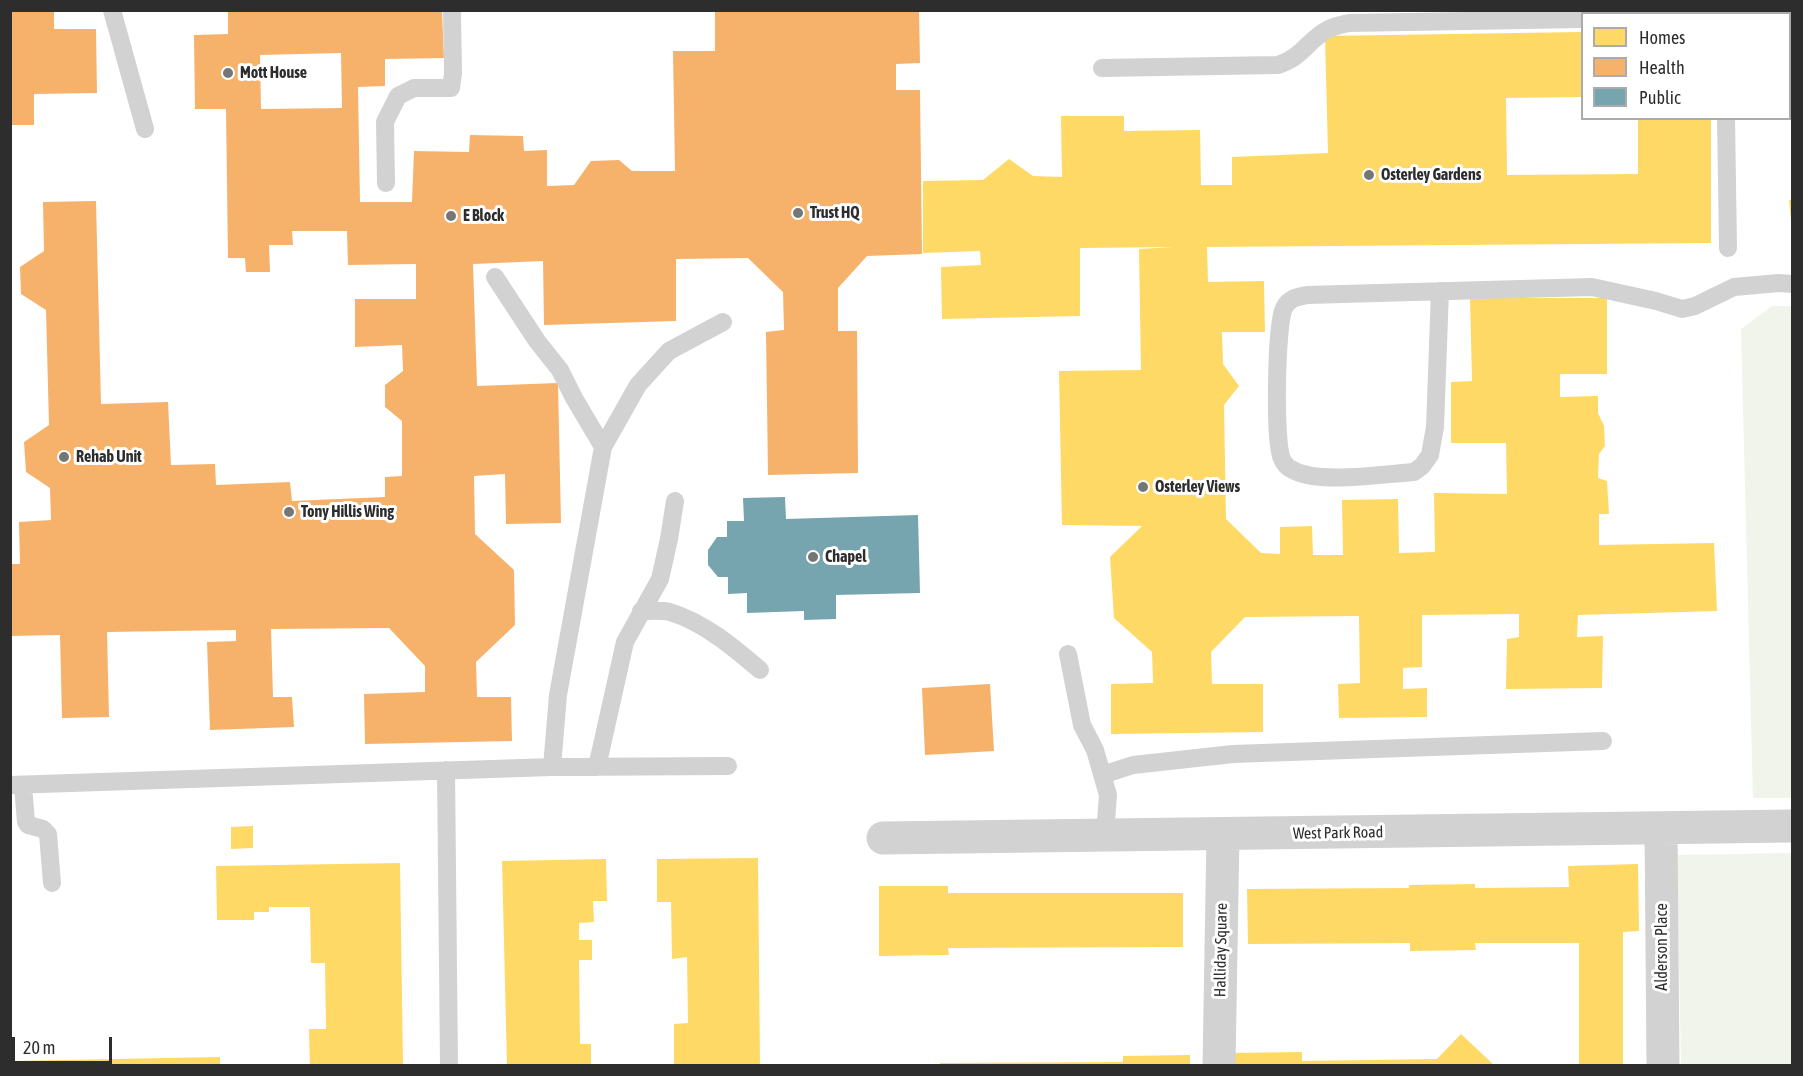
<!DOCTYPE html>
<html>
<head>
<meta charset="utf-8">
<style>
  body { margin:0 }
  #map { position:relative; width:1803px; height:1076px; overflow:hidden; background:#fff; font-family:"Asap Condensed",sans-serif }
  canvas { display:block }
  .frame { position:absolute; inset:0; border:12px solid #2d2d2d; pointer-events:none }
  .legend { position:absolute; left:1581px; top:12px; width:210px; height:108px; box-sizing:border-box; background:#fff; border:2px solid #ababab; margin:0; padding:8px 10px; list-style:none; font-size:18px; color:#2d2d2d }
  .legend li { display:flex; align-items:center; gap:12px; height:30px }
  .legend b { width:30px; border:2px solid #ababab }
  .scale { position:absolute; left:12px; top:1037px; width:100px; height:27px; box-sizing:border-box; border:3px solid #2d2d2d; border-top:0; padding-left:8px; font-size:18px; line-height:21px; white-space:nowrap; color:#2d2d2d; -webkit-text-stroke:4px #fff; paint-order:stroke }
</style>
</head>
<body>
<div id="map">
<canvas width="1803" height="1076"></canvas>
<div class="frame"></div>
<ul class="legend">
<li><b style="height:16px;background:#ffd966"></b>Homes</li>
<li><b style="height:16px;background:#f6b26b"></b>Health</li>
<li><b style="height:16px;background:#76a5af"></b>Public</li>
</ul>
<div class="scale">20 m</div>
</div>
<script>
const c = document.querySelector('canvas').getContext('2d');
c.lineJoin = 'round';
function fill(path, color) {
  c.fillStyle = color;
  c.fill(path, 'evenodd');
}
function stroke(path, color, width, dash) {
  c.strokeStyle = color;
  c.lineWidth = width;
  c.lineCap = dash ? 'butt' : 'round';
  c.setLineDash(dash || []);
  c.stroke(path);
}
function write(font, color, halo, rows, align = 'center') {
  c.font = font + ' "Asap Condensed",sans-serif';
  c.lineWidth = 6;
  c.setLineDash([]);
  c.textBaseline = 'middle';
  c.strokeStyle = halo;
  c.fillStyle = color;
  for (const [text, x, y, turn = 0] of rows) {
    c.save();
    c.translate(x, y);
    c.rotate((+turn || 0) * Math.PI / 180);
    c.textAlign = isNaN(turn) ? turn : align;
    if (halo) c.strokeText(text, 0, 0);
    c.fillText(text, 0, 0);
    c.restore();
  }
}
const green = new Path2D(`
  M 1772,306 L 1792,306 L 1792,798 L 1753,798 L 1741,329 Z
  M 1792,853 L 1792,1065 L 1681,1065 L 1677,855 Z`);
const homes = new Path2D(`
  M 1660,10 L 1712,10 L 1712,14 L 1660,14 Z
  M 1582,32 L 1582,97 L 1506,98 L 1507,175 L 1638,174 L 1638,118 L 1711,118 L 1711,243 L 1207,247 L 1208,282 L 1264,281 L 1265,332 L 1222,332 L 1223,364 L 1239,386 L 1224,405 L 1226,519 L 1261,553 L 1280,554 L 1280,527 L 1312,526 L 1313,555 L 1343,555 L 1342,500 L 1398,499 L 1399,553 L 1435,552 L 1434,493 L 1507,494 L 1506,443 L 1451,443 L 1451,382 L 1472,381 L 1470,298 L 1607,298 L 1607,374 L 1560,374 L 1560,397 L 1598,396 L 1598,413 L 1604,426 L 1605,446 L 1599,454 L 1598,478 L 1607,481 L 1609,514 L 1599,514 L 1599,545 L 1714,543 L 1717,611 L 1578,615 L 1577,637 L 1603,636 L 1602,688 L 1506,689 L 1507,639 L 1519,637 L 1519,614 L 1422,615 L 1422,667 L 1403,668 L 1403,689 L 1427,688 L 1427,717 L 1339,718 L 1338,684 L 1360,683 L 1359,616 L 1245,617 L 1211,652 L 1212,684 L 1263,684 L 1263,732 L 1111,734 L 1111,684 L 1153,683 L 1152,652 L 1114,618 L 1110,557 L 1142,526 L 1062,525 L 1059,371 L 1141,370 L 1139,249 L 1173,247 L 1080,248 L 1080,316 L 942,319 L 941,267 L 981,265 L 980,251 L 923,253 L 923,181 L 983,180 L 1009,159 L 1033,176 L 1062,177 L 1061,116 L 1124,116 L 1124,131 L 1200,130 L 1201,185 L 1232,185 L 1232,157 L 1328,153 L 1325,36 Z
  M 1789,200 L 1792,200 L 1792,220 L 1791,220 Z
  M 253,826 L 253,848 L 231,849 L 231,827 Z
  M 758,858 L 760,1066 L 674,1066 L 674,1024 L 688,1023 L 687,957 L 672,959 L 671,902 L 657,902 L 657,859 Z
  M 606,859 L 607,901 L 593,901 L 594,922 L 579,923 L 579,940 L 592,940 L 592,960 L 579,960 L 580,1044 L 591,1044 L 591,1066 L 507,1066 L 502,861 Z
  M 400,863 L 403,1066 L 310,1066 L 309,1029 L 326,1029 L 325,963 L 311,963 L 310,907 L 269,907 L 269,912 L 254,912 L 254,920 L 217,920 L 216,866 Z
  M 1638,864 L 1639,931 L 1623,932 L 1623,1066 L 1579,1066 L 1579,943 L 1475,943 L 1476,950 L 1410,951 L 1410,943 L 1248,944 L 1247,889 L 1409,888 L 1409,885 L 1475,884 L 1475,888 L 1569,887 L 1568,866 Z
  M 879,886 L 948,886 L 948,893 L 1183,893 L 1183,947 L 948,948 L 949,955 L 879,956 Z
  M 1461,1034 L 1495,1066 L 1233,1066 L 1233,1053 L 1302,1052 L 1302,1061 L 1437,1059 Z
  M 1190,1055 L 1190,1066 L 940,1066 L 940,1063 L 1123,1062 L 1123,1056 Z
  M 220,1057 L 220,1066 L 10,1066 L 10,1061 Z`);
const health = new Path2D(`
  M 10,10 L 54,10 L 54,29 L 96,29 L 97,93 L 34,94 L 34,125 L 10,125 Z
  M 228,10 L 442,10 L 444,58 L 385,59 L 385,86 L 358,87 L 360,202 L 412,202 L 414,151 L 469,152 L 470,135 L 523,136 L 524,151 L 547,150 L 547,186 L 574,185 L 591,161 L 619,160 L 632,171 L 675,171 L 673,51 L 715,51 L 715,10 L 919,10 L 920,63 L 896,64 L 896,90 L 920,90 L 922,254 L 867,256 L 838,288 L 838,331 L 857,331 L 858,473 L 768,475 L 766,332 L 784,330 L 783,292 L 748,258 L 676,259 L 676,321 L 544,325 L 543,261 L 473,264 L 477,386 L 558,383 L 561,523 L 506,524 L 505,474 L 474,476 L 475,534 L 514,570 L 515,625 L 476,662 L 477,697 L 511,697 L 512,741 L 365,744 L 364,694 L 425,692 L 425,666 L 389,628 L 271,629 L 273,697 L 292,697 L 294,727 L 210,730 L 207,642 L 236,641 L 236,630 L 107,632 L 109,717 L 62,718 L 60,635 L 10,636 L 10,564 L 20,564 L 19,522 L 51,520 L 50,488 L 26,472 L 24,442 L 49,425 L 46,310 L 21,294 L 20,267 L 44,251 L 43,202 L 96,201 L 101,404 L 168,402 L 171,465 L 215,464 L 216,485 L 290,482 L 292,501 L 385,497 L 385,477 L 402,476 L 402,421 L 385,407 L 385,385 L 403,371 L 402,345 L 355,347 L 355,299 L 416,299 L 416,264 L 348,265 L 347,231 L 292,231 L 293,245 L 269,245 L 270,272 L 246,272 L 245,258 L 228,258 L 226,109 L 195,109 L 194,35 L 228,34 ZM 341,53 L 342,108 L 261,109 L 260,55 Z
  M 990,684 L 994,751 L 925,755 L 922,688 Z`);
const public = new Path2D(`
  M 785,497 L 786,519 L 918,515 L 920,593 L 836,595 L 836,619 L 804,620 L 804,611 L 747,613 L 747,593 L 728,594 L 728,577 L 718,577 L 708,565 L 708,550 L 717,537 L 727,537 L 727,521 L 744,521 L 743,498 Z`);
const service = new Path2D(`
  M 112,10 L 145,129
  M 1724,10 L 1724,14
  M 1617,14 L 1622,10
  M 1102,68 L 1278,65 C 1300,58 1305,45 1322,33 C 1330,27 1339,25 1349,23 L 1582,19
  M 1726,118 L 1728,248
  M 386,183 L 385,122 L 398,96 L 414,88 L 451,88 L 453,73 L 452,10
  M 495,277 L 537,341 L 560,370 L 574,398 L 603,447
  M 1440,291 L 1435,427 L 1430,455 L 1422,466 L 1414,472 C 1383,474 1317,485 1291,469 C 1288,468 1283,462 1282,459 C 1274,442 1276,325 1284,308 C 1289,298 1297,297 1307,295 L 1592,287 L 1656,301 L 1682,309 L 1695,306 L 1734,287 L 1779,283 L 1792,284
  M 641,611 C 650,611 661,610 670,612 C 705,623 733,647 760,670
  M 1068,654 L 1082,725 L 1095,750 L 1108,795 L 1105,835
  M 552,767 L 558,695 L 603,447 L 638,385 L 669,351 L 723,322
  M 597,767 L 625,642 L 660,579 L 669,539 L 675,501
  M 446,770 L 449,1066
  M 1102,775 L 1133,765 L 1233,754 L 1603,741
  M 10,785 L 552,767 L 728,766
  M 23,785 L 26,822 L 28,825 L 43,829 L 48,834 L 52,883`);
const minor = new Path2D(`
  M 1661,828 L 1663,1066
  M 883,838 L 1792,826
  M 1219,1066 L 1223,834`);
const markers = [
  [228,73,6,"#767676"],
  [1369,175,6,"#767676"],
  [798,213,6,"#767676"],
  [451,216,6,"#767676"],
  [64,457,6,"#767676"],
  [1143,487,6,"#767676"],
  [289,512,6,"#767676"],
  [813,557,6,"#767676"]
];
const poiNames = [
  ["Mott House",240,73],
  ["Osterley Gardens",1381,175],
  ["Trust HQ",810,213],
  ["E Block",463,216],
  ["Rehab Unit",76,457],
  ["Osterley Views",1155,487],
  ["Tony Hillis Wing",301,512],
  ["Chapel",825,557]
];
const streetNames = [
  ["West Park Road",1338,833,-1],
  ["Alderson Place",1662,947,-90],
  ["Halliday Square",1221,950,-89]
];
fill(green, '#f0f4eb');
fill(homes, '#ffd966');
fill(health, '#f6b26b');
fill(public, '#76a5af');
stroke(service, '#d2d2d2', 18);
stroke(minor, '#d2d2d2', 33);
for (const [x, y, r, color] of markers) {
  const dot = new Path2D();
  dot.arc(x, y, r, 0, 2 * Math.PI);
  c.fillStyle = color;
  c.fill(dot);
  stroke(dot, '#fff', 2);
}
write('bold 16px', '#2d2d2d', '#fff', poiNames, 'left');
write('16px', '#2d2d2d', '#fff', streetNames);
</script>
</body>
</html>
